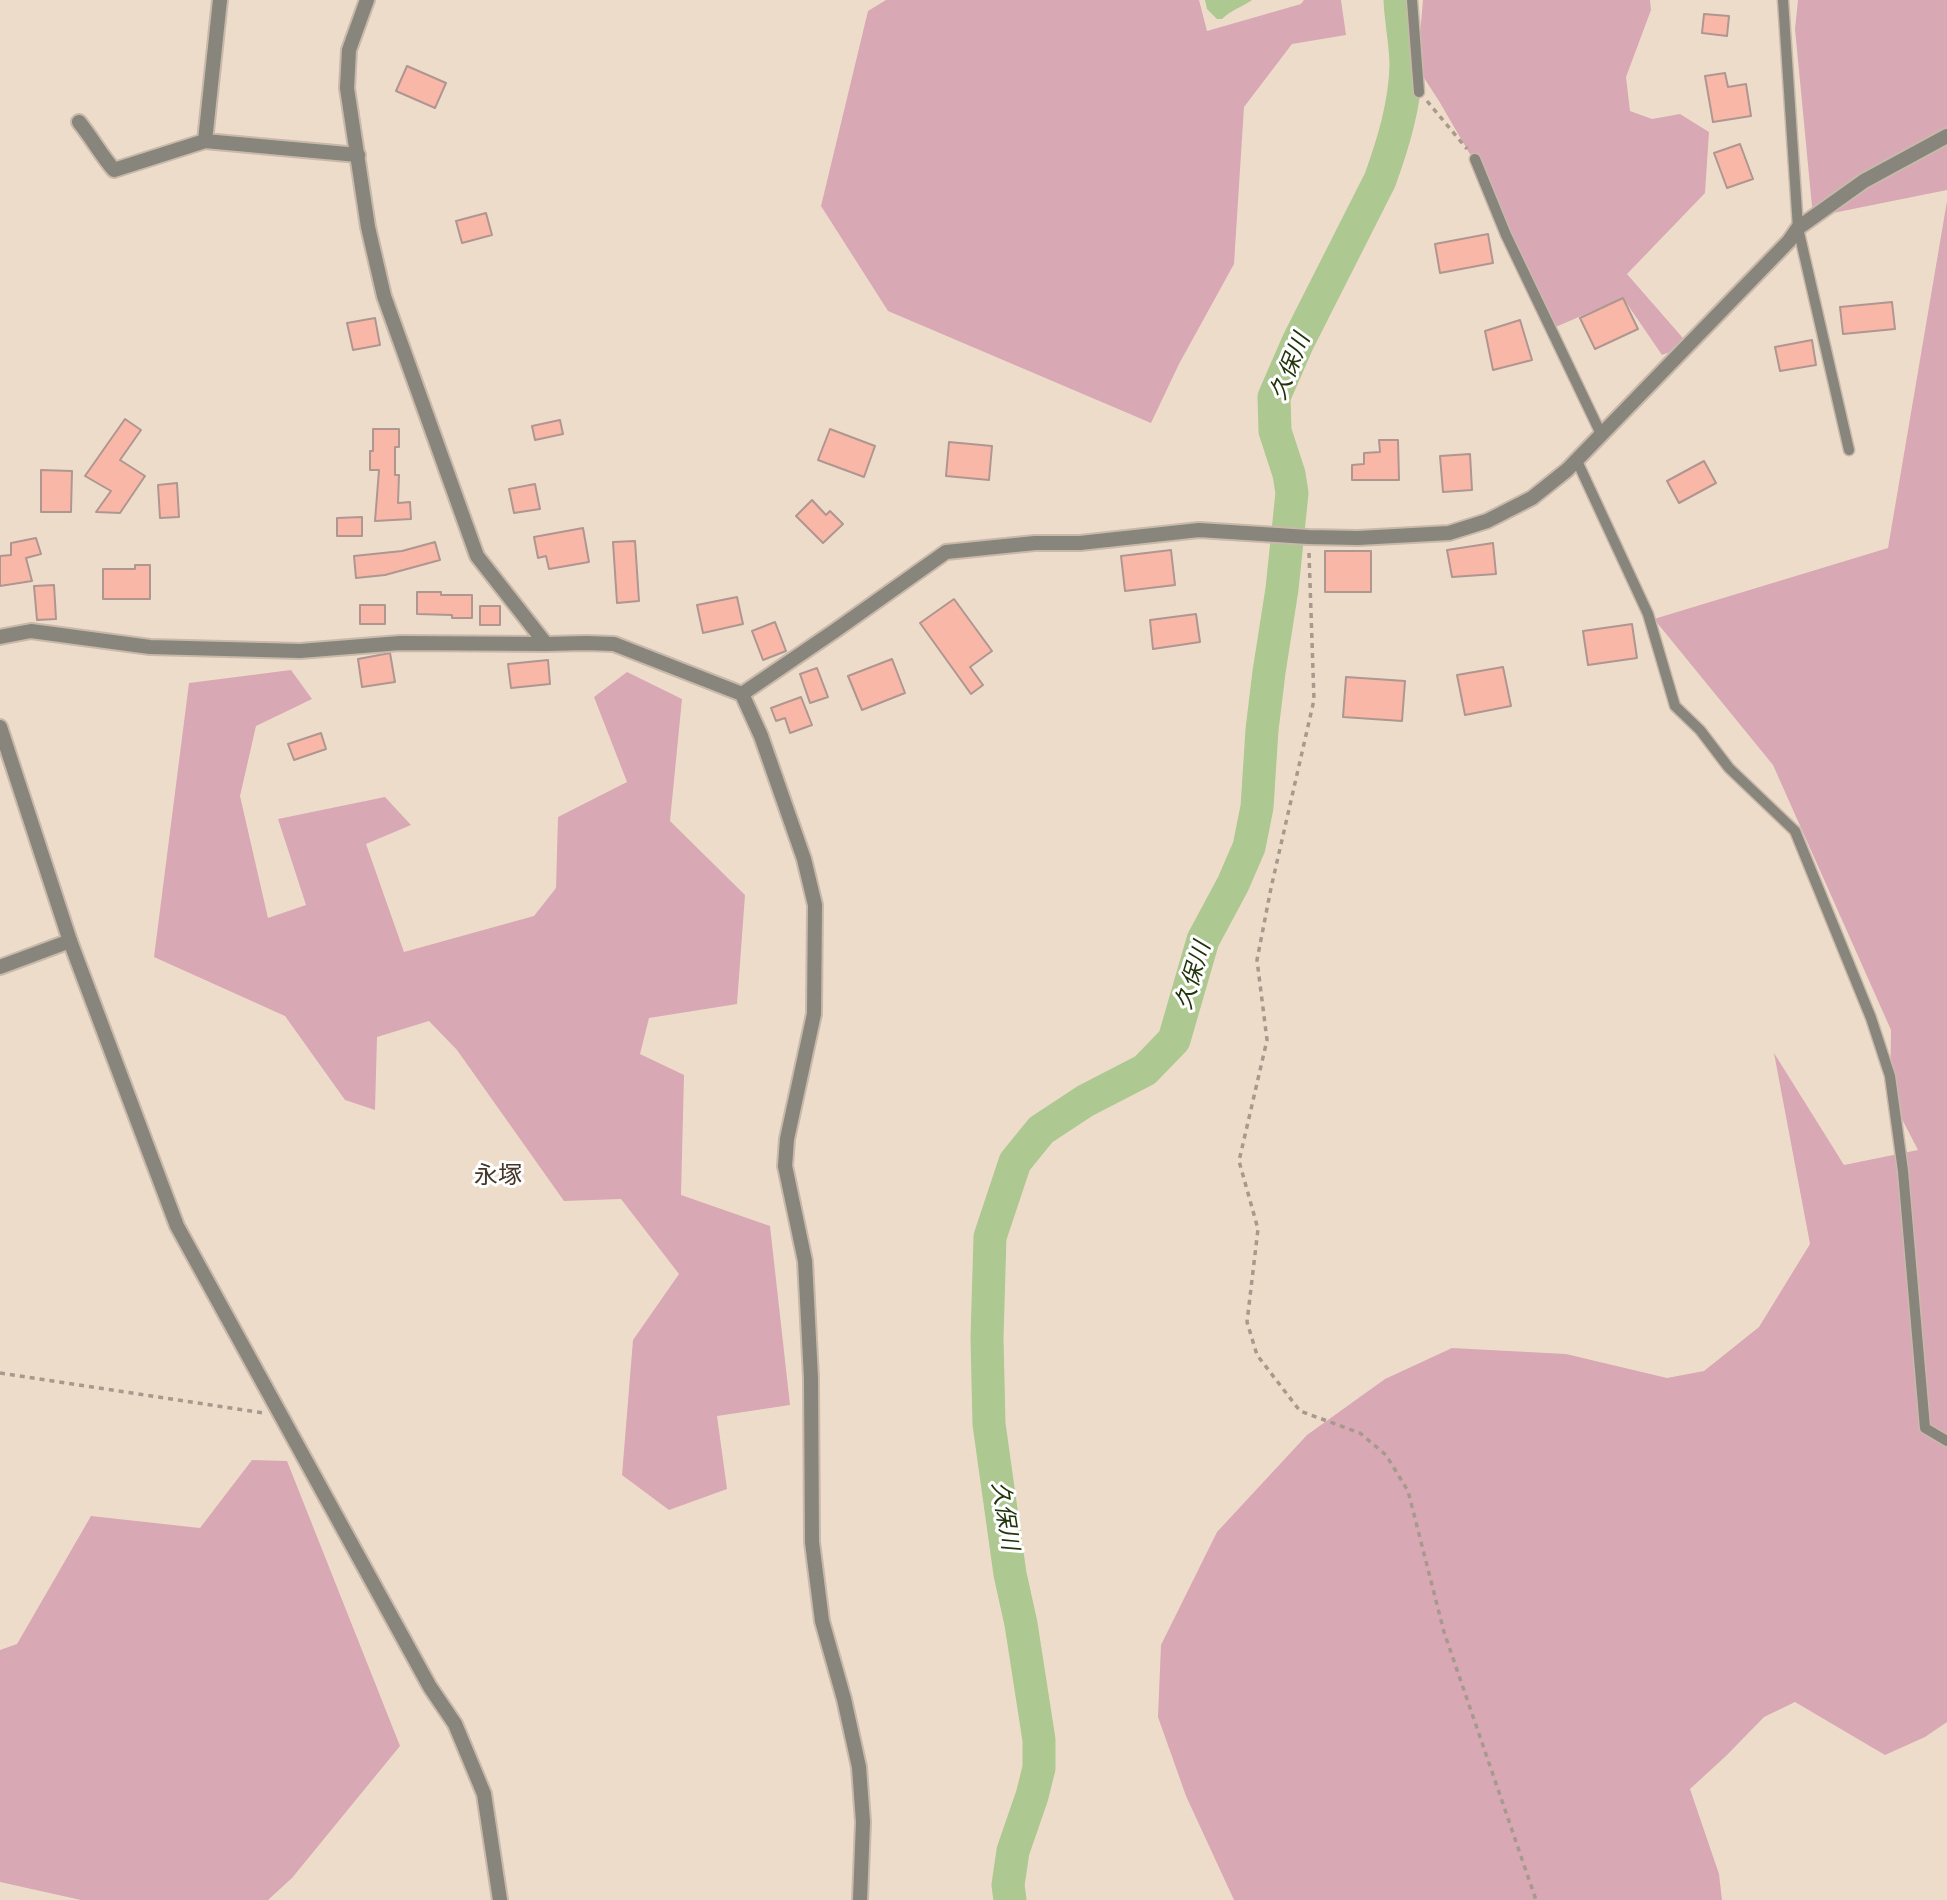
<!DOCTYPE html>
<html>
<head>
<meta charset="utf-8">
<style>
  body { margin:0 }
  canvas { display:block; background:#eedcca }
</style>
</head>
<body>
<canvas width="1947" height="1900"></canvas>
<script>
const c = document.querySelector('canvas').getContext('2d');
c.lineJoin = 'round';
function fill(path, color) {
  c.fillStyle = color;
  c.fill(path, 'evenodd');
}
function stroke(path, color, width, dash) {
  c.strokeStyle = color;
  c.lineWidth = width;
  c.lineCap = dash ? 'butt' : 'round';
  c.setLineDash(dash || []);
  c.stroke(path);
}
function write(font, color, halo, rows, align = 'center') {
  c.font = font + ' "Space Grotesk","Noto Sans JP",sans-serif';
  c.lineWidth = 6;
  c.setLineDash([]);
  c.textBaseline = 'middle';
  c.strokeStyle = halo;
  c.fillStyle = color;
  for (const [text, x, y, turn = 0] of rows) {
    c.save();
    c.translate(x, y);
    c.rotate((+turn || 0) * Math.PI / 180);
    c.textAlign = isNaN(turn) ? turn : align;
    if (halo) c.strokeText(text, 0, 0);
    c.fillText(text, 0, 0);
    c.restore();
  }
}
const green = new Path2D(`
  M 886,0 L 1199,0 L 1207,31 L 1301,4 L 1304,0 L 1341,0 L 1346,35 L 1292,44 L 1244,107 L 1234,264 L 1179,364 L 1151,423 L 888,311 L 821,206 L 868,11 Z
  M 1423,0 L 1650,0 L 1651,10 L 1626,77 L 1630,111 L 1652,119 L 1680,114 L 1709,132 L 1705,193 L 1627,274 L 1689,345 L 1662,355 L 1623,298 L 1551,329 L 1482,175 L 1439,101 L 1417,67 Z
  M 1798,0 L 1947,0 L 1947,190 L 1813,217 L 1795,29 Z
  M 1947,201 L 1947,1722 L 1925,1737 L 1885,1755 L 1795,1702 L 1764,1717 L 1727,1755 L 1690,1789 L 1719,1874 L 1722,1900 L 1234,1900 L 1186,1796 L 1158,1717 L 1161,1645 L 1217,1532 L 1307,1435 L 1385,1379 L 1452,1348 L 1566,1354 L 1667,1378 L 1704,1371 L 1759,1327 L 1810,1244 L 1774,1053 L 1844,1165 L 1918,1150 L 1890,1096 L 1891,1030 L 1773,765 L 1654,619 L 1888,548 Z
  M 291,670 L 312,699 L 256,726 L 240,796 L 268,918 L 306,905 L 278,819 L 385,797 L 411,825 L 366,844 L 404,952 L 534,916 L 556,888 L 558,817 L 627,782 L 594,697 L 627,672 L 682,699 L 670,821 L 745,895 L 737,1004 L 649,1018 L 640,1054 L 684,1075 L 681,1195 L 770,1226 L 790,1405 L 717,1416 L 727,1489 L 669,1510 L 622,1475 L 633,1340 L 679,1274 L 621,1199 L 564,1201 L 457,1050 L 429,1021 L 377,1037 L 375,1110 L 345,1100 L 285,1016 L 154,957 L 189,683 Z
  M 252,1460 L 287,1461 L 400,1746 L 292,1878 L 268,1900 L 81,1900 L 0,1882 L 0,1650 L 17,1644 L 91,1516 L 200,1528 Z`);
const water = new Path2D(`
  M 1205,0 L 1252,0 C 1242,7 1231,10 1222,19 L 1217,19 L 1207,9 Z`);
const river = new Path2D(`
  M 1010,1900 L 1008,1885 L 1013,1851 L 1032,1796 L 1039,1768 L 1039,1740 L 1021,1624 L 1010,1574 L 989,1424 L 987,1338 L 990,1237 L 1015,1162 L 1041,1130 L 1085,1101 L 1145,1070 L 1174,1040 L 1203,940 L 1233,884 L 1249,847 L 1257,807 L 1262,730 L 1269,672 L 1282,589 L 1292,493 L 1289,474 L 1275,431 L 1274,397 L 1298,342 L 1380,180 C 1393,144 1405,105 1406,66 C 1406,44 1401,22 1400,0`);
const building = new Path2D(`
  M 1704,14 L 1729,16 L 1727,36 L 1702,33 Z
  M 407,66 L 446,83 L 435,108 L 396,91 Z
  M 1725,73 L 1728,87 L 1746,84 L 1751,116 L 1713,122 L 1705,76 Z
  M 1740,144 L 1753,179 L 1727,188 L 1714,153 Z
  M 486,213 L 492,235 L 462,243 L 456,221 Z
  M 1488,234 L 1493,263 L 1440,273 L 1435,244 Z
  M 1623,298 L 1638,329 L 1595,349 L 1580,318 Z
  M 1892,302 L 1895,329 L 1843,334 L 1840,307 Z
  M 375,318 L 380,345 L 353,350 L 347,323 Z
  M 1520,320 L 1532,360 L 1493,370 L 1485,331 Z
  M 1812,340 L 1816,365 L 1780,371 L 1775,347 Z
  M 125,419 L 141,430 L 120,460 L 145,476 L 120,513 L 96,512 L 111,491 L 85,476 Z
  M 560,420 L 563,434 L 535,440 L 532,426 Z
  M 373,429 L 399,429 L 399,447 L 395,447 L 395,475 L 399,475 L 398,503 L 410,502 L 411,519 L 375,521 L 379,470 L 370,470 L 370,451 L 373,451 Z
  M 830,429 L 875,446 L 864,477 L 818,460 Z
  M 1379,440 L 1398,440 L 1399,480 L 1352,480 L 1352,465 L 1364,464 L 1364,453 L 1380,452 Z
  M 949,442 L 992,446 L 989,480 L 946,476 Z
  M 1470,454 L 1472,490 L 1443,492 L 1440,456 Z
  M 1704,461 L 1716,483 L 1679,503 L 1667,481 Z
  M 41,470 L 72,471 L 71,512 L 41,512 Z
  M 177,483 L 179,517 L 160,518 L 158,485 Z
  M 535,484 L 540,509 L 514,513 L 509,489 Z
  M 812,500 L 826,515 L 830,511 L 843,524 L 823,543 L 796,516 Z
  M 362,517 L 362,536 L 337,536 L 337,518 Z
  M 583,528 L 589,562 L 549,569 L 546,556 L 538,558 L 534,537 Z
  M 36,538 L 41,554 L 26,558 L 32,581 L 0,586 L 0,556 L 11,555 L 11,543 Z
  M 635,541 L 639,601 L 617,603 L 613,542 Z
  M 435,542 L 440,560 L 385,575 L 356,578 L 354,556 L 402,551 Z
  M 1493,543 L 1496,574 L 1452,577 L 1447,550 Z
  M 1171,550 L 1175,585 L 1125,591 L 1121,556 Z
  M 1325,551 L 1371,551 L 1371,592 L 1325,592 Z
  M 135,565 L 150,565 L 150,599 L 103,599 L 103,569 L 135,569 Z
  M 54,585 L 56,619 L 37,620 L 34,586 Z
  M 417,592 L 441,592 L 441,595 L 472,595 L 472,618 L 452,618 L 452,615 L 417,614 Z
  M 737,597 L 743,624 L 703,633 L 697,605 Z
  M 954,599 L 992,651 L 970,667 L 983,685 L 971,694 L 920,623 Z
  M 360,605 L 385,605 L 385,624 L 360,624 Z
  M 480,606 L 500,606 L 500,625 L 480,625 Z
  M 1196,614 L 1200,642 L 1153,649 L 1150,620 Z
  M 775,622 L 786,651 L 763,660 L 752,631 Z
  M 1632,624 L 1637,658 L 1588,665 L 1583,631 Z
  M 390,653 L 395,682 L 362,687 L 358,659 Z
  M 892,659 L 905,693 L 862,710 L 848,676 Z
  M 548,660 L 550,684 L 511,688 L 508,664 Z
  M 1503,667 L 1511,706 L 1465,715 L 1457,675 Z
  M 817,668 L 828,697 L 810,703 L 800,674 Z
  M 1346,677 L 1405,681 L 1402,721 L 1343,717 Z
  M 801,697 L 812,725 L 790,733 L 785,718 L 776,721 L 771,708 Z
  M 321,733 L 326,749 L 294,760 L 288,744 Z`);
const path = new Path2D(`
  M 1427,101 L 1467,149
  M 1309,553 L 1314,700 L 1271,888 L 1257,960 L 1267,1040 L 1239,1161 L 1258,1229 L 1247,1322 L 1257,1355 L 1300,1411 L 1360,1433 L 1386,1455 L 1408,1491 L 1444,1632 L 1536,1900
  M 0,1373 L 263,1413`);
const service = new Path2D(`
  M 1412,0 L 1419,92
  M 1783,0 L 1798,228 L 1849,450
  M 1475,159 L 1506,235 L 1602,436
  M 1577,461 L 1648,614 L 1675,706 L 1700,730 L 1729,768 L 1795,831 L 1871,1018 L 1890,1076 L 1903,1171 L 1925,1428 L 1947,1441`);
const minor = new Path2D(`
  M 79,122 C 92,138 101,155 114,170 L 205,141 L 358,155
  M 205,141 L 220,0
  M 742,694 L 836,630 L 946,552 L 1035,543 L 1080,543 L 1199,530 L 1308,537 L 1358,538 L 1449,533 L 1487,521 L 1532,498 L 1567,470 L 1789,241 L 1798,228 L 1864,181 L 1947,136
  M 0,967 L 70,941`);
const tertiary = new Path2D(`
  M 367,0 L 349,50 L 347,88 L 368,227 L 384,296 L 477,556 L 546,644
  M 0,637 L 31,631 L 150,647 L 300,651 L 400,643 L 546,644 L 586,643 L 614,644 L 742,694 L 761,736 L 804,859 L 815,905 L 814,1014 L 787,1139 L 785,1166 L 805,1261 L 811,1378 L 812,1542 L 822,1621 L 844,1699 L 859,1767 L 863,1822 L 860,1900
  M 0,727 L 70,941 L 177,1226 L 430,1687 L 455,1724 L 484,1794 L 500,1900`);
const waterNames = [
  ["久保川",1291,367,-68],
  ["久保川",1194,976,-73],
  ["久保川",1004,1516,81]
];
const quarterNames = [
  ["永塚",498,1176]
];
fill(green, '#d9a8b5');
fill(water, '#adc891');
stroke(river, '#adc891', 33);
fill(building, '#f9b7a8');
stroke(building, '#af9691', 2);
stroke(service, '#c9b9aa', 13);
stroke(minor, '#c9b9aa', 18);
stroke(tertiary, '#c9b9aa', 18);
stroke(path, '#a7998b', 3.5, [5, 5]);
stroke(service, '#87857c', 10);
stroke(minor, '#87857c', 14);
stroke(tertiary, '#87857c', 14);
write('italic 23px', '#22340c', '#fff', waterNames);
write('24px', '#443628', '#fff', quarterNames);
</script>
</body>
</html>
